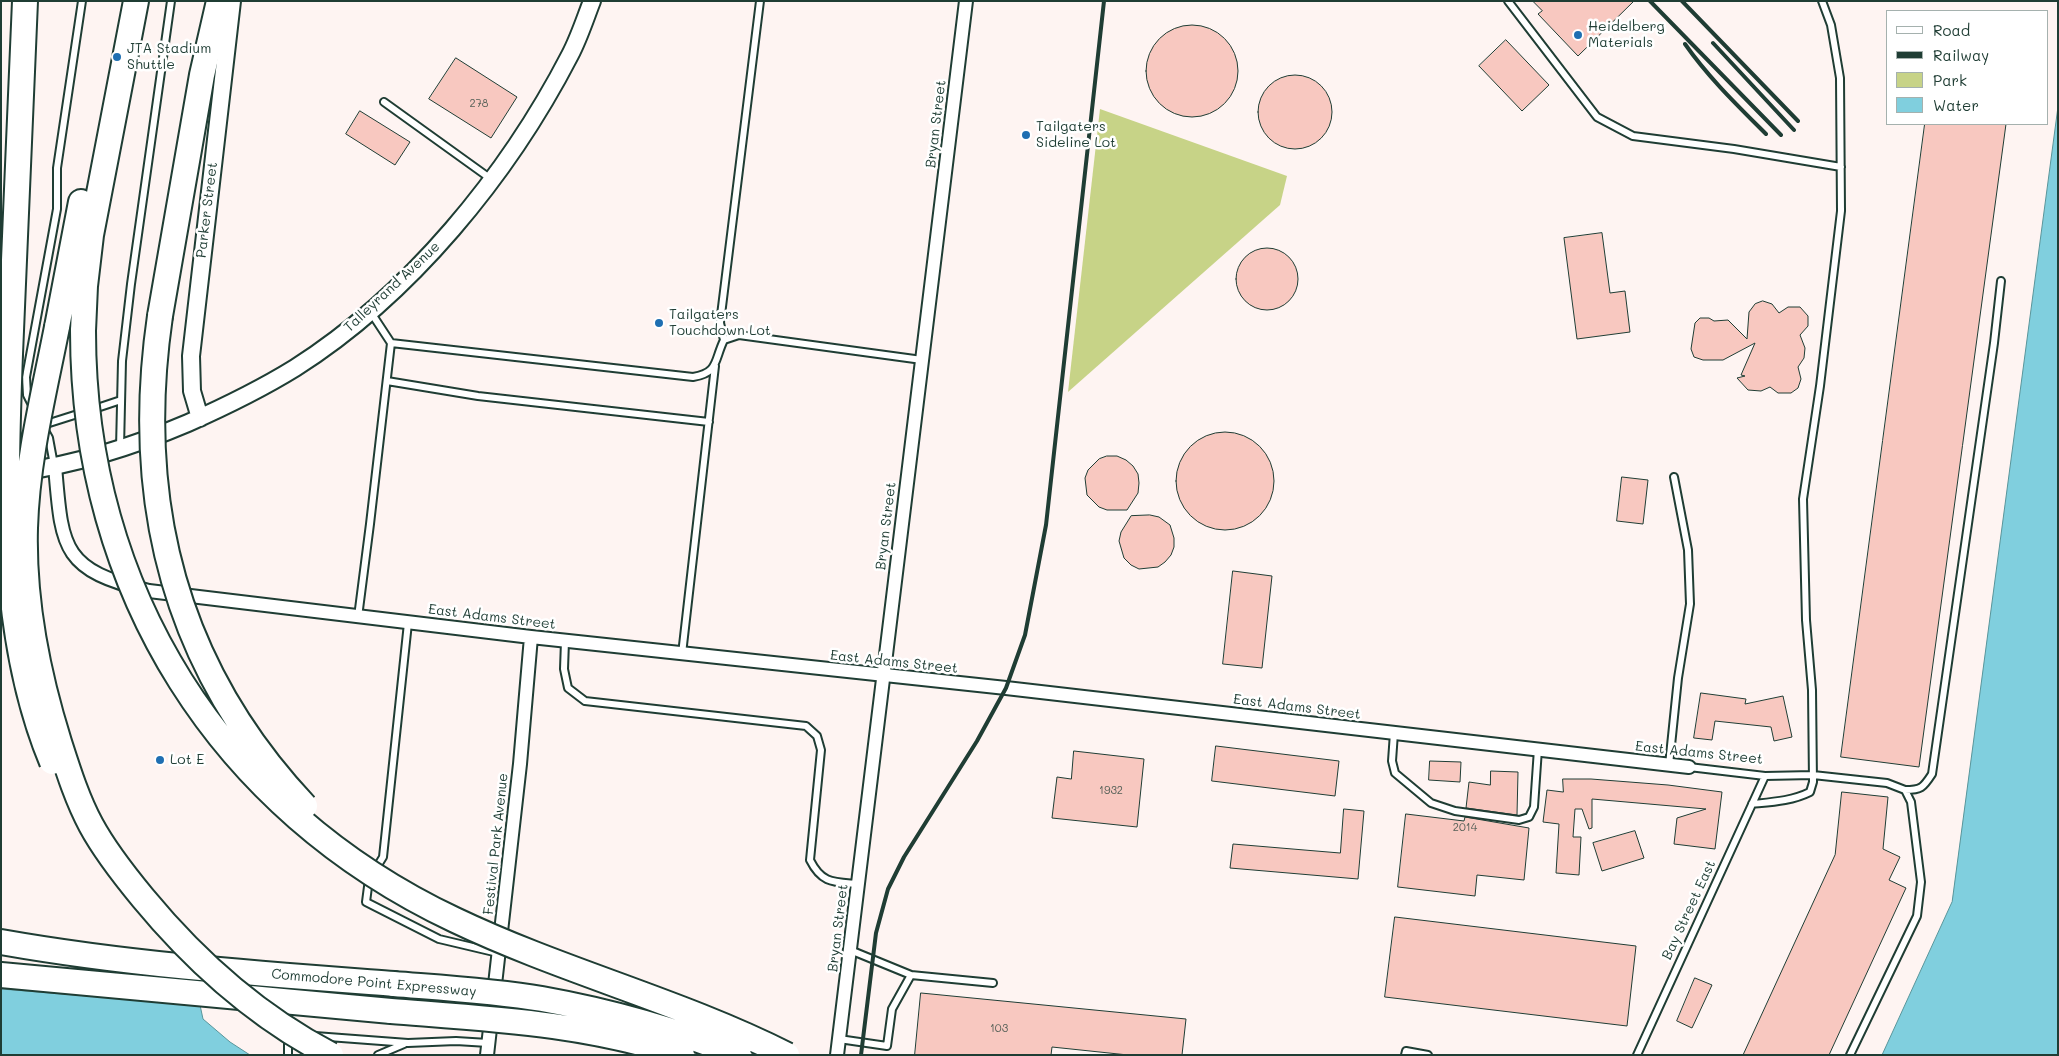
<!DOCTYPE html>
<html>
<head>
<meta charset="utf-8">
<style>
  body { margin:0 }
  #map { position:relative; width:2059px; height:1056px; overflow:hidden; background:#fef4f2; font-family:Mali,sans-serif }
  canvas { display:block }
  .frame { position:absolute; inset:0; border:2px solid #1f3d34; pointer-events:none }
  .legend { position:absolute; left:1886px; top:10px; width:162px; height:115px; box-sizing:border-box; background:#fff; border:1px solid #a5b1ae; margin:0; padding:6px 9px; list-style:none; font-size:15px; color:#1f3d34 }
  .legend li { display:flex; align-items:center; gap:10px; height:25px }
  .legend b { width:25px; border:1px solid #a5b1ae }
</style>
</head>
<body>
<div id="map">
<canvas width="2059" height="1056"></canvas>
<div class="frame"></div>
<ul class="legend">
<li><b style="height:6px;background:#fff"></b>Road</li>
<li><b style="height:6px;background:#1f3d34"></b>Railway</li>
<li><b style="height:14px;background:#c7d387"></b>Park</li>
<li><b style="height:14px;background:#80cfde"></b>Water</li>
</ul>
</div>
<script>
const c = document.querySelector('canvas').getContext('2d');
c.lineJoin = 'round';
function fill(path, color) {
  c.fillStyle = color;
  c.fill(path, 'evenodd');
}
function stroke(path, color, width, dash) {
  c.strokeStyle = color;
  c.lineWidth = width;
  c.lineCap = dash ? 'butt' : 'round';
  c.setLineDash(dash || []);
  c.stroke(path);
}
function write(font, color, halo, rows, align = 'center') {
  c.font = font + ' Mali,sans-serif';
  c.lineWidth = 5;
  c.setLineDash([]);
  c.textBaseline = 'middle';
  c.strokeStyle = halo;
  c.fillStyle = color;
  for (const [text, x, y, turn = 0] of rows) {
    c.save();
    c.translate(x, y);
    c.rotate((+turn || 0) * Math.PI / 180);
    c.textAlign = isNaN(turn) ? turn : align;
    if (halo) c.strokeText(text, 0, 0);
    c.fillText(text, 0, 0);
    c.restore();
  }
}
const green = new Path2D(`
  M 1100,109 L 1287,176 L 1280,205 L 1068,392 Z`);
const water = new Path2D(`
  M 2058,107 L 2058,1055 L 1882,1055 L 1952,902 Z
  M 1,989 L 200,1005 L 203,1019 L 230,1042 L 250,1055 L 1,1055 Z`);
const building = new Path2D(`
  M 1533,1 L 1634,1 L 1578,56 L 1538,14 L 1542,11 Z
  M1146 71a46 46 0 1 1 92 0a46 46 0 1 1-92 0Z
  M 1506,40 L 1549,85 L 1522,111 L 1479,66 Z
  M 456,58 L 517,97 L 491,138 L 429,99 Z
  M1258 112a37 37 0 1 1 74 0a37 37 0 1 1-74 0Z
  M 360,111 L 410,142 L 395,165 L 346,134 Z
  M 1925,124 L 2006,124 L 1919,767 L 1841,757 Z
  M 1602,233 L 1610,293 L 1625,291 L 1630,332 L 1577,339 L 1564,238 Z
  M1236 279a31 31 0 1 1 62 0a31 31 0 1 1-62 0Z
  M 1763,301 L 1772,304 L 1779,313 L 1788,307 L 1800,307 L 1808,316 L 1808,326 L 1800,335 L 1805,348 L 1804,358 L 1798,367 L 1801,379 L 1798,388 L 1791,393 L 1778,393 L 1770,387 L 1761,391 L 1748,390 L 1737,378 L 1745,376 L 1741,375 L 1755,343 L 1723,360 L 1703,360 L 1694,357 L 1691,349 L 1695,323 L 1700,318 L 1709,318 L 1714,321 L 1728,320 L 1747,339 L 1749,312 L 1755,304 Z
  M1176 481a49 49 0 1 1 98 0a49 49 0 1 1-98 0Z
  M 1107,456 L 1117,456 L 1126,460 L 1133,466 L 1138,474 L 1139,483 L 1138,493 L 1127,510 L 1107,510 L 1099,507 L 1087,495 L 1085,478 L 1088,470 L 1099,459 Z
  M 1622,477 L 1648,480 L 1643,524 L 1617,521 Z
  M 1150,515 L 1159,517 L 1170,525 L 1174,538 L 1174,547 L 1171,555 L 1165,562 L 1158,567 L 1139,569 L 1131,565 L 1124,558 L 1119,541 L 1121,532 L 1131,516 Z
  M 1233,571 L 1272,576 L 1262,668 L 1223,664 Z
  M 1701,693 L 1746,699 L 1745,704 L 1783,696 L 1792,737 L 1774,741 L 1771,727 L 1715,721 L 1712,740 L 1694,738 Z
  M 1216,746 L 1339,761 L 1335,796 L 1212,781 Z
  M 1074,751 L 1144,759 L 1137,827 L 1052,818 L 1057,777 L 1071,779 Z
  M 1430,761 L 1461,762 L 1460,782 L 1429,780 Z
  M 1491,771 L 1518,772 L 1517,815 L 1466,808 L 1469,782 L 1490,785 Z
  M 1563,779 L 1591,779 L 1668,785 L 1722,792 L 1715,849 L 1674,844 L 1677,818 L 1706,809 L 1592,799 L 1592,828 L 1589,829 L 1582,809 L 1575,809 L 1573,837 L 1581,837 L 1579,875 L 1556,873 L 1559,824 L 1543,822 L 1547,790 L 1563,792 Z
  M 1842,792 L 1888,797 L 1883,849 L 1900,857 L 1889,880 L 1906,888 L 1829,1055 L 1743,1055 L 1835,855 Z
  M 1344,809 L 1364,811 L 1358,879 L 1230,868 L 1233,844 L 1340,853 Z
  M 1406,814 L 1464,821 L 1465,817 L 1529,828 L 1524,880 L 1477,875 L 1475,896 L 1398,887 Z
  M 1635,831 L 1644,858 L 1602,871 L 1593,843 Z
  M 1395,917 L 1636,946 L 1627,1026 L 1385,997 Z
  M 1695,978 L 1712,985 L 1692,1028 L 1677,1021 Z
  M 921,993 L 1186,1019 L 1182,1055 L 1128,1055 L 1052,1047 L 1051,1055 L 915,1055 Z`);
const service = new Path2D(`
  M 1508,1 L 1597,117 L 1633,136 L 1734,149 L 1841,167
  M 384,102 L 491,179
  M 724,340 L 720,323 L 760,1
  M 391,343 L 693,377 C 719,373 714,360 724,340 L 739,335 L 922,360
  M 387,381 L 478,396 L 709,422
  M 33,407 L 27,395 L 26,377 L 57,209 L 57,168 L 82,1
  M 94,409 L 121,400
  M 43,425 L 84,412
  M 44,429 L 49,438 L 54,465
  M 120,448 L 122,361 L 131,284 L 171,1
  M 358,617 L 370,524 L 391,343 L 370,311
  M 565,641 L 564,669 L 568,688 L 585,701 L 806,726 L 817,736 L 821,750 L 810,860 C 822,884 834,882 858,884
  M 682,654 L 715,366
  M 1394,733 L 1392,761 L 1395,773 L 1431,803 L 1455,811 L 1519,820 L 1529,817 L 1534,807 L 1538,749
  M 1669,765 L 1678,678 L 1690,604 L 1688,550 L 1674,477
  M 1689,767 L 1765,776 L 1813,775 L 1887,783 L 1905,790 L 1911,802 L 1921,882 L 1917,916 L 1850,1055
  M 1905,790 C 1921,790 1923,788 1932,774 L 1994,343 L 2001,281
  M 1752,804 C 1772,802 1792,801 1810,792 L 1813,782 L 1812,690 L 1806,620 L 1803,499 L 1820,386 L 1841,211 L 1840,78 L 1831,25 L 1822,1
  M 375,870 L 383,857 L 408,623
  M 369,879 L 366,902 L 439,939 L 498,953
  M 850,950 L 911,975 L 993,983
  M 315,1036 L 408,1043 L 456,1041 L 488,1043
  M 839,1039 L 887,1046 L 892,1009 L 911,975
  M 288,1055 L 288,1042 L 291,1037
  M 378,1055 L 404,1044
  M 1405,1055 L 1406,1051 L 1428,1055
  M 1637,1055 L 1765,776`);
const minor = new Path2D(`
  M 55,466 C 62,548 61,570 149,591 L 531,637 L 1006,688 L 1689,767
  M 487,1055 L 520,764 L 531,637
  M 837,1055 L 966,1`);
const tertiary = new Path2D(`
  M 200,418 L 192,391 L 191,356 L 232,1
  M 20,472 C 78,464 134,446 188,423 C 224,407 261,389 295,368 C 410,295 508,175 570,55 C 579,38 585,19 592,1`);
const motorway = new Path2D(`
  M 160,316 L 202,75 L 219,1
  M 57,327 L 81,202
  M 83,331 L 85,286 L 91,235 L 136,1
  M 10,354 L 25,1
  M 1,942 C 131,965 262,974 394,984
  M 1,975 L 391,1011`);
const rail = new Path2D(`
  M 1650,1 L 1781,135
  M 1682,1 L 1798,121
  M 1713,43 L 1794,130
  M 1685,44 C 1708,77 1737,105 1766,134
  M 861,1055 L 876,933 L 888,889 L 904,857 L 977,741 L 1006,688 L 1025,635 L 1046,525 L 1104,1`);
const motorwayBridge = new Path2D(`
  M 160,316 C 133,501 175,668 305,806
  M 57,327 C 44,393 27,460 25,528 C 23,601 37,672 59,742 C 68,770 77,799 91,825 C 105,851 124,875 143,898 C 195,961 258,1017 331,1055
  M 83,331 C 83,591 220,809 455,920 C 564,972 680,1001 787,1055
  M 10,354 C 5,490 0,637 52,762
  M 394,984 C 443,988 493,991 542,999 C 609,1011 676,1030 739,1055
  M 391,1011 C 492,1019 585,1023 682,1055`);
const markers = [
  [1578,35,5,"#1f6fb2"],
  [117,57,5,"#1f6fb2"],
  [1026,135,5,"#1f6fb2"],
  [659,323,5,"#1f6fb2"],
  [160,760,5,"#1f6fb2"]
];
const numberNames = [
  ["278",479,104],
  ["1932",1111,791],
  ["2014",1465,828],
  ["103",999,1029]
];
const poiNames = [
  ["Heidelberg",1588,27],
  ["Materials",1588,43],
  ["JTA Stadium",127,49],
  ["Shuttle",127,65],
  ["Tailgaters",1036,127],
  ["Sideline Lot",1036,143],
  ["Tailgaters",669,315],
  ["Touchdown Lot",669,331],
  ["Lot E",170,760]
];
const streetNames = [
  ["Bryan Street",936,124,-83],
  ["Parker Street",207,210,-83],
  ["Talleyrand Avenue",392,287,-43],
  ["Bryan Street",886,526,-83],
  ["East Adams Street",492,617,7],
  ["East Adams Street",894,662,6],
  ["East Adams Street",1297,707,7],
  ["East Adams Street",1699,753,6],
  ["Festival Park Avenue",496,844,-84],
  ["Bay Street East",1689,910,-65],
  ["Bryan Street",838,928,-83],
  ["Commodore Point Expressway",374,983,5]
];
fill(green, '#c7d387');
fill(water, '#80cfde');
stroke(water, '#59959a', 1);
fill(building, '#f8c8c0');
stroke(building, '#1f3d34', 1);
stroke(service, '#1f3d34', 10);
stroke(minor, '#1f3d34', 16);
stroke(tertiary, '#1f3d34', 20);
stroke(motorway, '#1f3d34', 28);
stroke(service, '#fff', 6);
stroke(minor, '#fff', 12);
stroke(tertiary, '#fff', 16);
stroke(motorway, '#fff', 24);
stroke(rail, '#1f3d34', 4);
stroke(motorwayBridge, '#1f3d34', 28, []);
stroke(motorwayBridge, '#fff', 24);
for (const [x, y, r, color] of markers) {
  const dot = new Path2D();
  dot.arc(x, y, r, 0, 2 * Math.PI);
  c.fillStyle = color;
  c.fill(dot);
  stroke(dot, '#fff', 2);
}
write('11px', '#556057', null, numberNames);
write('14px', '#1f3d34', '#fff', poiNames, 'left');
write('14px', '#1f3d34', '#fff', streetNames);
</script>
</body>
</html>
